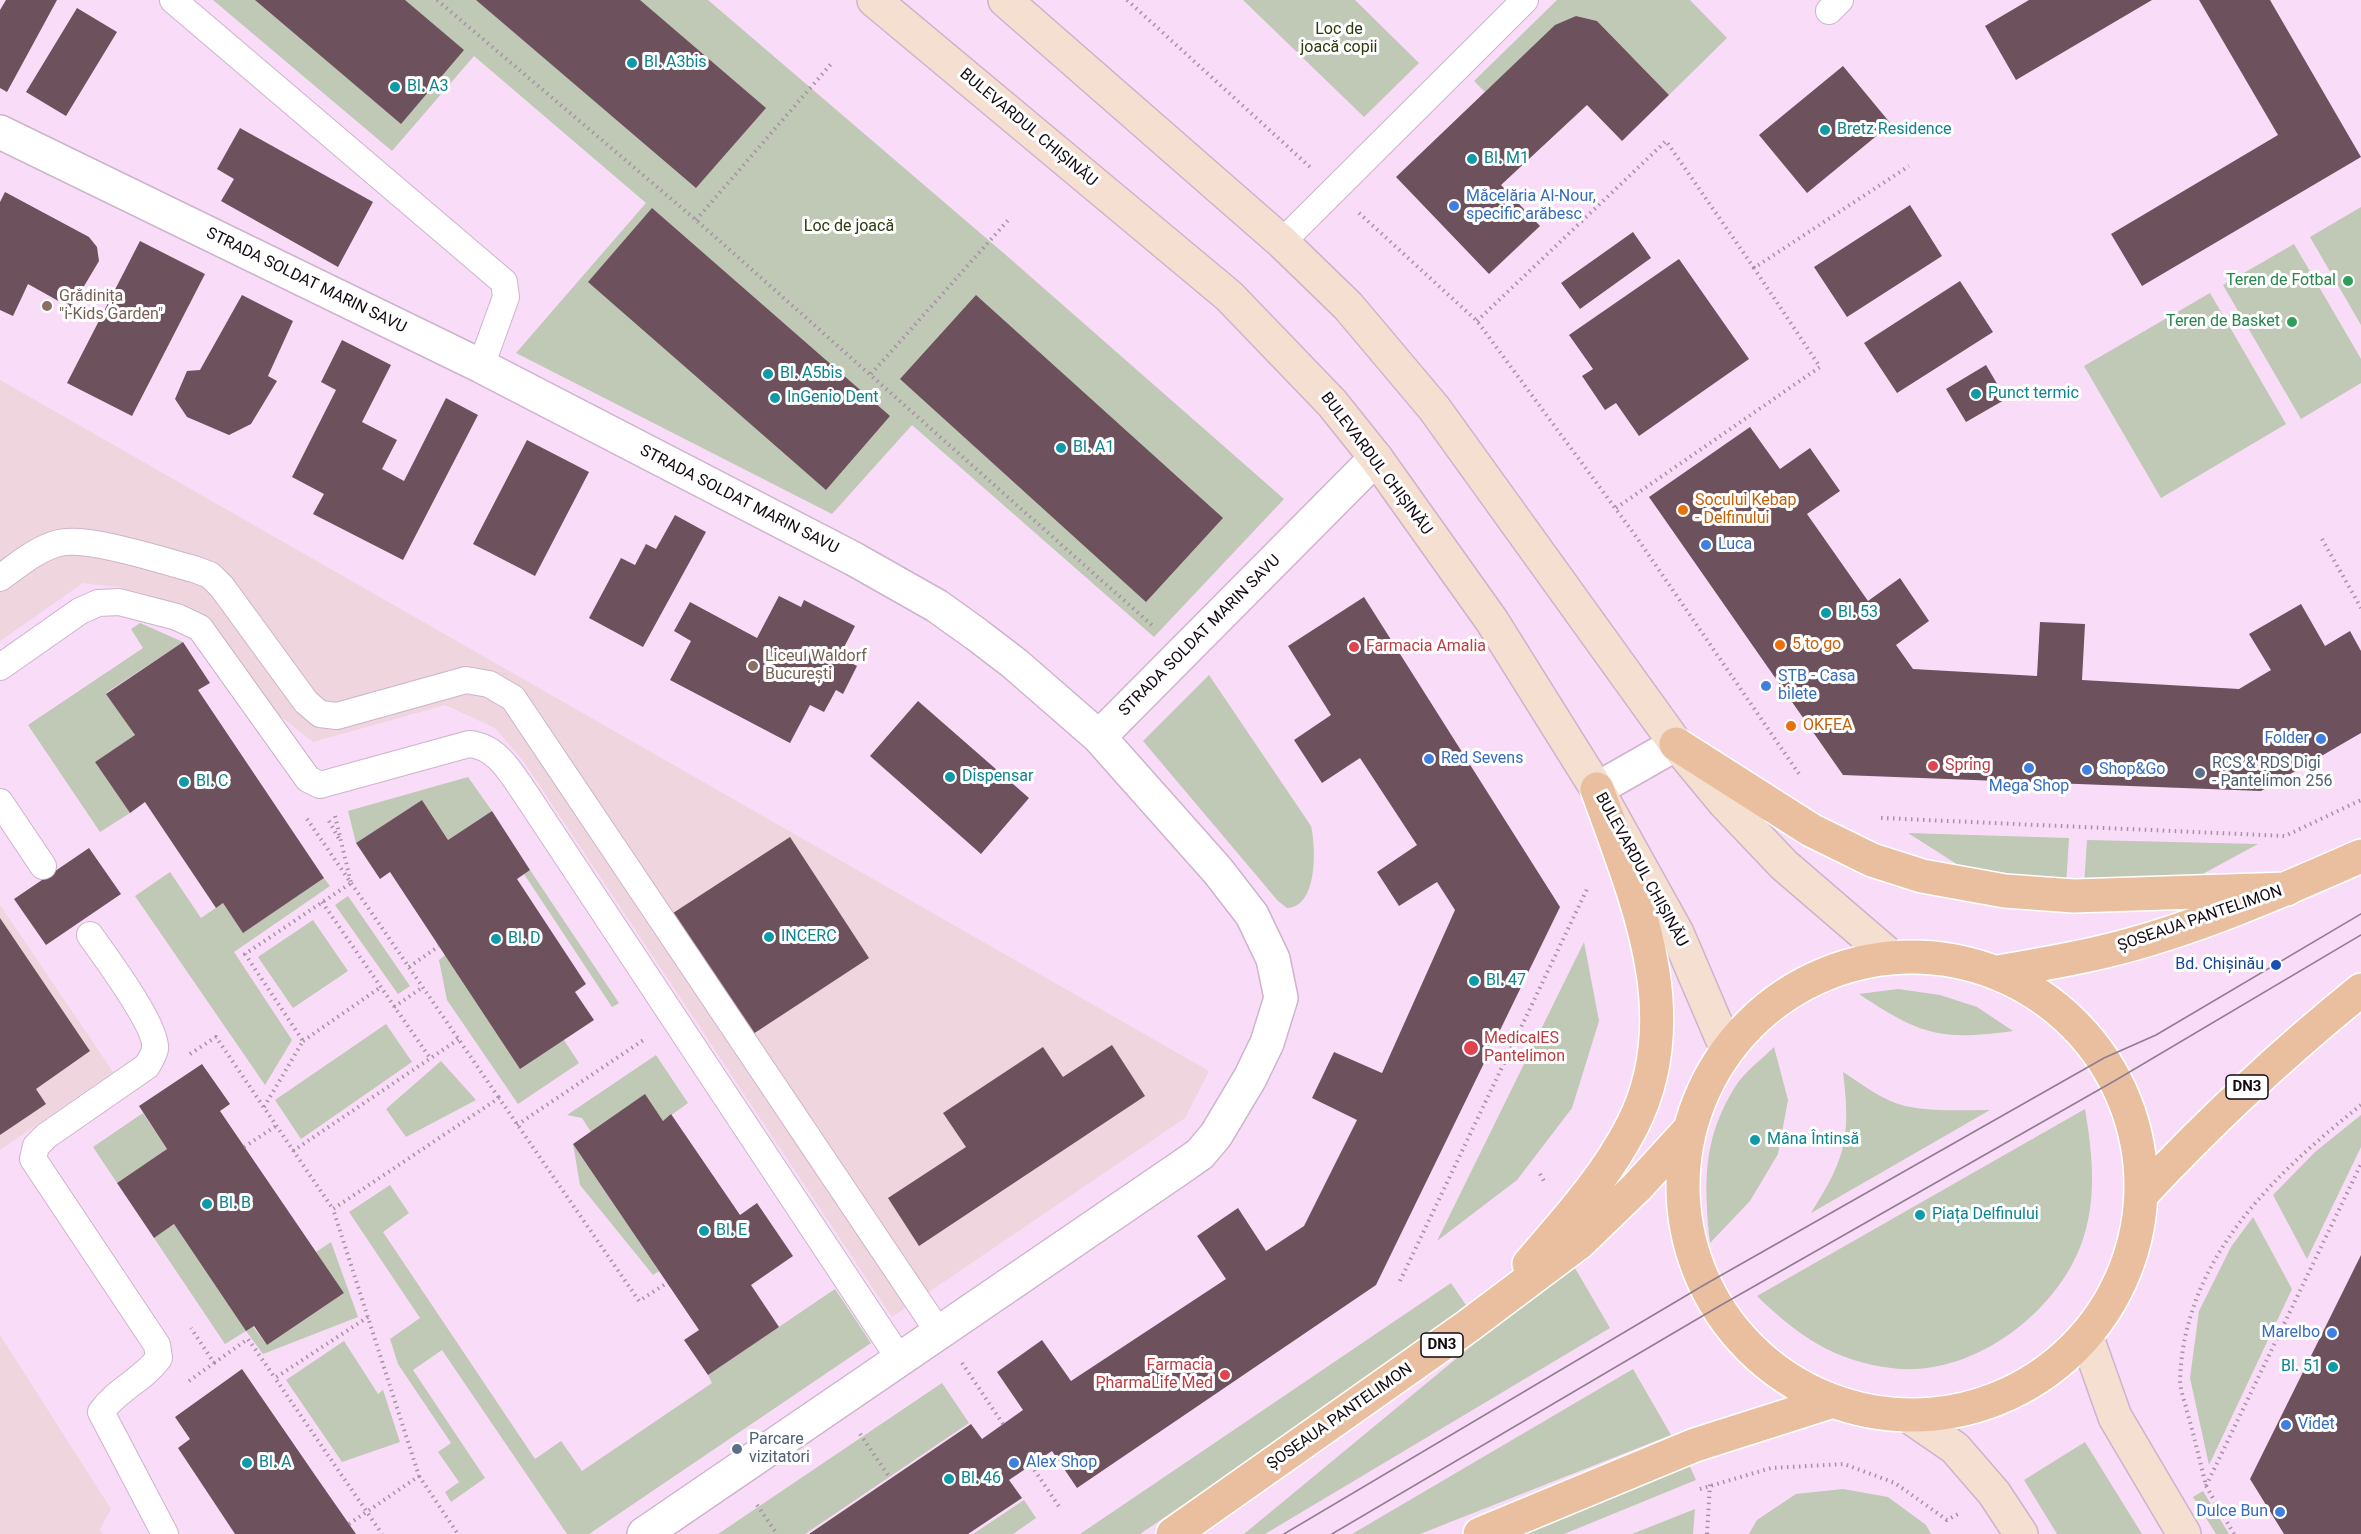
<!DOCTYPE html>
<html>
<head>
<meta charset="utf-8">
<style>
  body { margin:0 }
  canvas { display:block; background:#f9dcf7 }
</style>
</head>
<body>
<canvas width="2361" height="1534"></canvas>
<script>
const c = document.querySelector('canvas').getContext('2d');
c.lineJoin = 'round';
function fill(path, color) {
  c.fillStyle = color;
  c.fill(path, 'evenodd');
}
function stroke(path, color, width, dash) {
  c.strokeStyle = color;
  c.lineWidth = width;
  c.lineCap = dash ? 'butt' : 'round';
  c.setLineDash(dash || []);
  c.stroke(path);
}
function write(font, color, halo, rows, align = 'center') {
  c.font = font + ' Roboto,sans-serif';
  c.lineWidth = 6;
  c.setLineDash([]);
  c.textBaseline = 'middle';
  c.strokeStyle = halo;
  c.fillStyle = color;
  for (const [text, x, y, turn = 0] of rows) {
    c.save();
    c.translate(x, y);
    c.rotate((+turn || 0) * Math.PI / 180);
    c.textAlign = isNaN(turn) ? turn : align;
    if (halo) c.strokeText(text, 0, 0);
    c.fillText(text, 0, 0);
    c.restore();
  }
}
const industrial = new Path2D(`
  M 0,380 L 1209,1071 L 1185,1118 L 892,1317 L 524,762 L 495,728 L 445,705 L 313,742 L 279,715 L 213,626 L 171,602 L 119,587 L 83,583 L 0,641 Z
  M 0,905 L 113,1072 L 0,1150 Z
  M 0,1335 L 111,1509 L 100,1529 L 103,1534 L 0,1534 Z`);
const green = new Path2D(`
  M 213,0 L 708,0 L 1007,256 L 1284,499 L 1154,637 L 912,425 L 832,514 L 516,353 L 646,203 L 474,56 L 392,151 Z
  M 1243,0 L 1355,0 L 1419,63 L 1364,117 Z
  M 1557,0 L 1690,0 L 1727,38 L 1669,95 L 1597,21 L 1576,16 L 1555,26 L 1485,92 L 1474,81 Z
  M 2361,207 L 2361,325 L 2310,237 Z
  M 2294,244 L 2361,359 L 2361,383 L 2301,419 L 2223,285 Z
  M 2210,293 L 2286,424 L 2161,498 L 2084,366 Z
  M 140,623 L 183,642 L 106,693 L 135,735 L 95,762 L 130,813 L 100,832 L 28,725 L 143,648 L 131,629 Z
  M 1209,675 L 1311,826 C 1316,848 1318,907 1287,908 L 1278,901 L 1143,741 Z
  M 468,777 L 492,811 L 448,840 L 422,800 L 356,843 L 348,811 Z
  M 1908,833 L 2069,838 L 2066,886 L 1977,877 Z
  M 2087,840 L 2258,844 L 2186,883 L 2084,886 Z
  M 530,870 L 619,1003 L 612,1007 L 524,874 Z
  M 170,872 L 201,918 L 223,903 L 243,932 L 324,878 L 330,886 L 234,952 L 292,1040 L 265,1085 L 135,896 Z
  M 348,896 L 410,986 L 398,994 L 335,905 Z
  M 313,920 L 348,971 L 293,1008 L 258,957 Z
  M 1584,942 L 1599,1021 L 1572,1108 L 1517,1180 L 1437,1241 Z
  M 445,955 L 564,1040 L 579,1063 L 518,1104 L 447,1000 L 439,960 Z
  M 1898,989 L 1940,995 L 1977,1007 L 2013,1031 C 1941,1041 1920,1035 1859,994 Z
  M 386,1024 L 412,1062 L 301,1139 L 275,1100 Z
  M 1774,1047 L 1788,1100 L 1778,1154 L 1750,1201 L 1710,1243 C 1704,1184 1702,1140 1735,1087 C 1744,1072 1761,1060 1774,1047 Z
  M 656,1055 L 688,1103 L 663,1121 L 591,1132 L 582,1118 L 567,1115 Z
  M 441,1061 L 476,1100 L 406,1137 L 386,1109 Z
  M 1843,1072 C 1862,1084 1883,1101 1905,1106 C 1933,1112 1962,1110 1990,1110 L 1811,1213 C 1846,1158 1851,1137 1843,1072 Z
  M 2085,1109 C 2092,1152 2097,1194 2084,1236 C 2061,1311 1972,1379 1891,1368 C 1834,1361 1797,1335 1757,1296 Z
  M 143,1113 L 167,1149 L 117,1183 L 93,1147 Z
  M 2361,1115 L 2361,1147 L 2307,1259 L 2273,1195 L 2315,1152 Z
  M 573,1144 L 659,1271 L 653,1275 L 580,1185 Z
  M 390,1185 L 409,1213 L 383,1232 L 535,1459 L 561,1441 L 582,1471 L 712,1383 L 708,1375 L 835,1289 L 871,1343 L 589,1534 L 567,1534 L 442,1350 L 413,1370 L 485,1478 L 451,1502 L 445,1492 L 459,1482 L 438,1452 L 451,1443 L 398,1364 L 390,1339 L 420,1318 L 349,1212 Z
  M 2253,1217 L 2292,1289 L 2209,1465 L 2190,1378 L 2199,1311 L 2231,1247 Z
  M 174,1224 L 267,1345 L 344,1293 L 316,1252 L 331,1242 L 358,1317 L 263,1354 L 246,1331 L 225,1344 L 154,1238 Z
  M 1572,1263 L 1610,1328 L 1265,1534 L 1244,1534 Z
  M 1451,1283 L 1470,1311 L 1140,1534 L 1080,1534 Z
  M 344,1341 L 378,1394 L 383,1390 L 400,1442 L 342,1462 L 286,1380 Z
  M 1633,1369 L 1671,1435 L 1420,1534 L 1352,1534 Z
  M 942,1383 L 969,1423 L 805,1534 L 718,1534 Z
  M 2085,1442 L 2142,1534 L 2057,1534 L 2024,1480 Z
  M 1688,1462 L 1696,1480 L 1564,1534 L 1511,1534 Z
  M 1843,1489 L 1888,1497 L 1926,1525 L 1931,1534 L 1749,1534 L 1757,1520 L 1796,1494 Z
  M 2203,1491 L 2229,1534 L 2216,1534 L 2193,1497 Z
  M 1024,1500 L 1036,1518 L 1013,1534 L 973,1534 Z
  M 1695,1509 L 1693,1534 L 1632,1534 Z`);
const building = new Path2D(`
  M 6,0 L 57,0 L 7,92 L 0,88 L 0,10 Z
  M 255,0 L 405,0 L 464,50 L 401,124 Z
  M 476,0 L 640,0 L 766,108 L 696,188 Z
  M 2029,0 L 2152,0 L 2016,80 L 1985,26 Z
  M 2199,0 L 2270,0 L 2361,157 L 2142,286 L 2111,234 L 2278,135 Z
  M 77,8 L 117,32 L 66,116 L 26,92 Z
  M 1576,16 L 1597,21 L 1669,95 L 1622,141 L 1587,105 L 1501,185 L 1540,226 L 1489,274 L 1396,177 L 1555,25 Z
  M 1843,66 L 1891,124 L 1807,193 L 1759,135 Z
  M 240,128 L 373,202 L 338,267 L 221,201 L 234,179 L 217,169 Z
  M 5,192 L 89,237 L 97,247 L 99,261 L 71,308 L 28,284 L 13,316 L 0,310 L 0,202 Z
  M 1910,205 L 1942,256 L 1847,317 L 1814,267 Z
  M 652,208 L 890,416 L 826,490 L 588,282 Z
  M 1633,232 L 1651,258 L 1580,309 L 1561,283 Z
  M 140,241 L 205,274 L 132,416 L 67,383 Z
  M 1679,259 L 1749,359 L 1639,436 L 1616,403 L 1605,410 L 1582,376 L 1593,369 L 1569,335 Z
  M 1960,281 L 1993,332 L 1897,393 L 1864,343 Z
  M 242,295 L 293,321 L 268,376 L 277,381 L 251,424 L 229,435 L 187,417 L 175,399 L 187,371 L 200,370 Z
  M 976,295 L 1223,518 L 1146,602 L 900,379 Z
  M 342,340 L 391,365 L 362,422 L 397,440 L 382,469 L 404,481 L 446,398 L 478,415 L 403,560 L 313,514 L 324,494 L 292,477 L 336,390 L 321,382 Z
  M 1986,365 L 2006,399 L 1966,422 L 1946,389 Z
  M 1750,427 L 1780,469 L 1810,448 L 1840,491 L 1807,514 L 1868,601 L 1900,578 L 1929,621 L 1896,645 L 1913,669 L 2037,676 L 2040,622 L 2085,624 L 2082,680 L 2239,689 L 2271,670 L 2249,634 L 2301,604 L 2325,646 L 2350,631 L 2361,651 L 2361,733 L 2261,791 L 1843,775 L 1649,497 Z
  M 527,440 L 589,472 L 535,576 L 473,544 Z
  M 675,515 L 706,532 L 643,647 L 589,618 L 621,558 L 635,565 L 646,544 L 656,549 Z
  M 779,596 L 801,607 L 804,600 L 855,626 L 839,657 L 857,666 L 843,694 L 836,690 L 824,712 L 810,705 L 790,743 L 670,680 L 691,641 L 674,631 L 690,602 L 757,638 Z
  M 1364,597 L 1560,907 L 1376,1285 L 1077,1488 L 1052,1451 L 1009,1480 L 1022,1498 L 968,1534 L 809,1534 L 971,1424 L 982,1439 L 1023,1410 L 997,1372 L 1042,1340 L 1071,1381 L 1226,1279 L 1197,1236 L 1238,1208 L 1266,1251 L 1304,1226 L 1357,1120 L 1312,1098 L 1334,1052 L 1382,1073 L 1455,910 L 1437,882 L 1399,906 L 1377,872 L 1417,845 L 1360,758 L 1322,783 L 1294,740 L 1331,715 L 1288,646 Z
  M 183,642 L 210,683 L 198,690 L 324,878 L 243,933 L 223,903 L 216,908 L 145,802 L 130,813 L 95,762 L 135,735 L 106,694 Z
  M 918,701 L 1029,798 L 981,854 L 870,756 Z
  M 422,800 L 448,840 L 492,811 L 530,870 L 517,879 L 586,984 L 575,992 L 594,1020 L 520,1069 L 390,872 L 380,879 L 356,843 Z
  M 790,837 L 869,958 L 750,1036 L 670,915 Z
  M 89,848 L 121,894 L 46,945 L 14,899 Z
  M 0,918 L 90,1051 L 36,1089 L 46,1104 L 0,1135 Z
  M 1112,1045 L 1145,1096 L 919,1246 L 888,1198 L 966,1147 L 943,1113 L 1043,1047 L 1063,1077 Z
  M 202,1064 L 230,1104 L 220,1111 L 344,1293 L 267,1345 L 254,1326 L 246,1331 L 174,1224 L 154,1238 L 117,1183 L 167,1149 L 139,1106 Z
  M 645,1094 L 663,1121 L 671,1114 L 740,1215 L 757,1203 L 793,1256 L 751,1285 L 779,1327 L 708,1375 L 684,1340 L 699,1330 L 573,1144 Z
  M 2361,1255 L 2361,1534 L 2284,1534 L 2250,1479 Z
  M 242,1369 L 317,1478 L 356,1534 L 235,1534 L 178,1448 L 190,1439 L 175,1417 Z`);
const path = new Path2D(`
  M 437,0 L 696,220 L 1154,627
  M 1127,0 L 1310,167
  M 1359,213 L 1477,321 L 1635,535 L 1799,774
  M 696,220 L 831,64
  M 1477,321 L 1666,141 L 1754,268
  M 871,374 L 1010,218
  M 1616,508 L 1820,367 L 1754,268 L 1909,166
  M 2322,539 L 2361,608
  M 335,816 L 351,883
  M 1881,818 L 2285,836 L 2361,800
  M 307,819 L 499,1098
  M 329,821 L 339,839
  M 322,902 L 430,1058
  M 409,967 L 439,946
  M 394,1007 L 423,987
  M 303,1041 L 381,987
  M 190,1054 L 216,1037 L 333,1209
  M 2361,1105 C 2273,1175 2184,1259 2180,1380 C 2180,1390 2185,1402 2187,1411 C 2194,1436 2200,1461 2206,1486 L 2361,1164
  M 264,1107 L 303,1041 L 245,954 L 351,883
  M 517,1125 L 645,1039
  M 244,1147 L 276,1126
  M 293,1151 L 459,1039
  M 1540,1174 L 1545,1183
  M 1400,1281 L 1588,887
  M 368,1317 L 275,1378 L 382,1534
  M 214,1363 L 248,1339 L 275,1378
  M 962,1363 L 1003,1424
  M 189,1381 L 214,1363 L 191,1328
  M 860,1434 L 890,1478
  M 1031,1465 L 1060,1508
  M 419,1476 L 458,1534
  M 2206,1486 L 2234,1534
  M 1700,1489 L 1771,1468 L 1844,1464 L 1895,1483 L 1947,1520 L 1960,1513
  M 757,1505 L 777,1534
  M 349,1524 L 419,1476 L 333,1209 L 499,1098 L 639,1301 L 667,1283
  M 1707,1534 L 1710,1484`);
const lane = new Path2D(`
  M 173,0 L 504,282 L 506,297 L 481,366
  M 1829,11 L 1840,0
  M 1282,242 L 1525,0
  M 0,578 C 18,565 38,548 59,543 C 88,536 163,561 194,569 L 210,575 L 222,587 L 306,702 L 320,714 L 337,716 L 466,680 L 489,684 L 513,698 L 940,1334
  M 0,667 L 80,611 L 98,603 L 119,602 L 177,617 L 200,628 L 308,779 L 320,785 L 469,744 C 497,746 511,773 525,793 L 901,1361
  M 0,802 L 43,866
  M 90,935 C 104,955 158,1027 155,1049 C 154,1054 150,1061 147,1066 L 46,1136 L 36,1146 L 33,1159 L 157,1345 L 159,1358 C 143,1380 116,1390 101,1412 L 165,1534`);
const street = new Path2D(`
  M 0,132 L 481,366 L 854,559 L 937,606 L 976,634 L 1014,663 L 1099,737 L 1376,458
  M 1597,789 L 1676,744
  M 644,1534 L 1180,1168 L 1200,1154 L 1216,1135 L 1250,1078 L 1267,1043 L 1281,998 L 1273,959 L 1252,915 L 1218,871 L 1099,737`);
const secondary = new Path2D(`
  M 874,0 L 1229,296 L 1332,403 L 1376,458 L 1492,621 L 1597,789 L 1677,933 L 1727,1050
  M 1005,0 L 1282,242 L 1348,306 L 1434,408 L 1676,744 L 1724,802 L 1784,865 L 1891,957
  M 2086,1335 L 2115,1417 L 2184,1534
  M 1907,1415 L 1955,1448 L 1994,1493 L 2021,1534`);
const primary = new Path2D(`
  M 1676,744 L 1811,830 L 1872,860 L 1922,876 L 2005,891 L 2074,896 L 2287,889
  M1683 1186a229 229 0 1 1 458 0a229 229 0 1 1-458 0Z
  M 1998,972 C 2033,966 2068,960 2102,952 C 2191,931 2277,893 2361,856
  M 2142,1194 C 2211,1120 2283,1053 2361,990
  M 1529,1264 C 1566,1221 1606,1177 1632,1126 C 1689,1015 1635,896 1597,789
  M 1173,1534 L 1468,1326 L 1580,1242 L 1637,1187 L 1690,1129
  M 1480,1534 L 1695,1445 L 1830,1402`);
const tram = new Path2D(`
  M 1284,1534 L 1704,1285 L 2104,1058 L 2156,1035 L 2361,914
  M 1332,1534 L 1716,1308 L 2116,1080 L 2361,935`);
const markers = [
  [632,63,6,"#0f9aa8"],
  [395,87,6,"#0f9aa8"],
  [1825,130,6,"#0f9aa8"],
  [1472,159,6,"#0f9aa8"],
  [1454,206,6,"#3f7fe0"],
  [2348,281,6,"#2e9e5b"],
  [47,306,6,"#8d6e63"],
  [2292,322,6,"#2e9e5b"],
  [768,374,6,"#0f9aa8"],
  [1976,394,6,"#0f9aa8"],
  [775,398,6,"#0f9aa8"],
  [1061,448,6,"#0f9aa8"],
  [1683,510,6,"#e8710a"],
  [1706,545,6,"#3f7fe0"],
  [1826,613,6,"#0f9aa8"],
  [1780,645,6,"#e8710a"],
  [1354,647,6,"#e0444e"],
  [753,666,6,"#8d6e63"],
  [1766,686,6,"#3f7fe0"],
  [1791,726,6,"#e8710a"],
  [2321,739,6,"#3f7fe0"],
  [1429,759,6,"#3f7fe0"],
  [1933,766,6,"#e0444e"],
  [2029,768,6,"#3f7fe0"],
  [2087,770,6,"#3f7fe0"],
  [2200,773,6,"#5c6f8a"],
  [950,777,6,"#0f9aa8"],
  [184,782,6,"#0f9aa8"],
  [769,937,6,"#0f9aa8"],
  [496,939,6,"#0f9aa8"],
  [2276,965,6,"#1a4fb4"],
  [1474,981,6,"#0f9aa8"],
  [1471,1048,8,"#e0444e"],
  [1755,1140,6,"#0f9aa8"],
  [207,1204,6,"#0f9aa8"],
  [1920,1215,6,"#0f9aa8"],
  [704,1231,6,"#0f9aa8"],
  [2332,1333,6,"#3f7fe0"],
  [2333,1367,6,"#0f9aa8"],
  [1225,1375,6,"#e0444e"],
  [2286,1425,6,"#3f7fe0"],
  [737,1449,6,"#5c6f8a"],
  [247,1463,6,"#0f9aa8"],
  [1014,1463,6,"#3f7fe0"],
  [949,1479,6,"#0f9aa8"],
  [2280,1512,6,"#3f7fe0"]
];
const shields = [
  [2247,1087,42],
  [1442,1345,42]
];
const shieldNames = [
  ["DN3",2247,1087],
  ["DN3",1442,1345]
];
const parkNames = [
  ["Loc de",1339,30],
  ["joacă copii",1339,48],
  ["Loc de joacă",849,227]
];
const cultureNames = [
  ["Bl. A3bis",644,63],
  ["Bl. A3",407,87],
  ["Bretz Residence",1837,130],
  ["Bl. M1",1484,159],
  ["Bl. A5bis",780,374],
  ["Punct termic",1988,394],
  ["InGenio Dent",787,398],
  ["Bl. A1",1073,448],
  ["Bl. 53",1838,613],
  ["Dispensar",962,777],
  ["Bl. C",196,782],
  ["INCERC",781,937],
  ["Bl. D",508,939],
  ["Bl. 47",1486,981],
  ["Mâna Întinsă",1767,1140],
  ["Bl. B",219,1204],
  ["Piața Delfinului",1932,1215],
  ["Bl. E",716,1231],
  ["Bl. 51",2321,1367,"right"],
  ["Bl. A",259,1463],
  ["Bl. 46",961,1479]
];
const streetNames = [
  ["BULEVARDUL CHIȘINĂU",1028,128,40],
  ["STRADA SOLDAT MARIN SAVU",306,281,26],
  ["BULEVARDUL CHIȘINĂU",1376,464,53],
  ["STRADA SOLDAT MARIN SAVU",739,500,27],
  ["STRADA SOLDAT MARIN SAVU",1200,636,-45],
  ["BULEVARDUL CHIȘINĂU",1641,870,61],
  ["ȘOSEAUA PANTELIMON",2200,919,-19],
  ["ȘOSEAUA PANTELIMON",1340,1417,-35]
];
const shopNames = [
  ["Măcelăria Al-Nour,",1466,197],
  ["specific arăbesc",1466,215],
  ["Luca",1718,545],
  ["STB - Casa",1778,677],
  ["bilete",1778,695],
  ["Folder",2309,739,"right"],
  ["Red Sevens",1441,759],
  ["Shop&Go",2099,770],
  ["Mega Shop",2029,787,"center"],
  ["Marelbo",2320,1333,"right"],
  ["Videt",2298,1425],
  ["Alex Shop",1026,1463],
  ["Dulce Bun",2268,1512,"right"]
];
const leisureNames = [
  ["Teren de Fotbal",2336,281],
  ["Teren de Basket",2280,322]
];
const educationNames = [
  ["Grădinița",59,297],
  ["\"i-Kids Garden\"",59,315],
  ["Liceul Waldorf",765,657],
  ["București",765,675]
];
const foodNames = [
  ["Socului Kebap",1695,501],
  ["- Delfinului",1695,519],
  ["5 to go",1792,645],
  ["OKFEA",1803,726]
];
const healthNames = [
  ["Farmacia Amalia",1366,647],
  ["Spring",1945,766],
  ["MedicalES",1484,1039],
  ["Pantelimon",1484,1057],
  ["Farmacia",1213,1366,"right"],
  ["PharmaLife Med",1213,1384,"right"]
];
const serviceNames = [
  ["RCS & RDS Digi",2212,764],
  ["- Pantelimon 256",2212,782],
  ["Parcare",749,1440],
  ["vizitatori",749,1458]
];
const transitNames = [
  ["Bd. Chișinău",2264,965]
];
fill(industrial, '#eed5de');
fill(green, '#c0c8b6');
fill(building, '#6d515d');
stroke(lane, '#ceb3cc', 28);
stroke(street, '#ceb3cc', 36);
stroke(secondary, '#ceb3cc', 36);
stroke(primary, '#fff', 36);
stroke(path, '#a791a5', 4, [1.5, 4.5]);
stroke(lane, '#fff', 26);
stroke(street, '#fff', 33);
stroke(secondary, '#f4dfd0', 33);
stroke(primary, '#e9bfa0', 33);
stroke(tram, '#907c8f', 1.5);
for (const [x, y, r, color] of markers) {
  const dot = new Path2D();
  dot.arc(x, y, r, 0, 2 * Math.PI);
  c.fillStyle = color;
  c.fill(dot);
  stroke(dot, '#fff', 2);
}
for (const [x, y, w] of shields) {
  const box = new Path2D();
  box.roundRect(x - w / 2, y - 12, w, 24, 4.5);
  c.fillStyle = '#fff';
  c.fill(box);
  stroke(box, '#120911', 1.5);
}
write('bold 15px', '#120911', null, shieldNames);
write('16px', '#2a3a0b', '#fff', parkNames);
write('16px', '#0d838f', '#fff', cultureNames, 'left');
write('16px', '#120911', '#fff', streetNames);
write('16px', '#366cbe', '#fff', shopNames, 'left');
write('16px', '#27864d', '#fff', leisureNames, 'right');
write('16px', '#785e54', '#fff', educationNames, 'left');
write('16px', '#c56008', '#fff', foodNames, 'left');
write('16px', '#be3a42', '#fff', healthNames, 'left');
write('16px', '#4e5e75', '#fff', serviceNames, 'left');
write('16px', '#164399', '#fff', transitNames, 'right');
</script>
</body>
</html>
